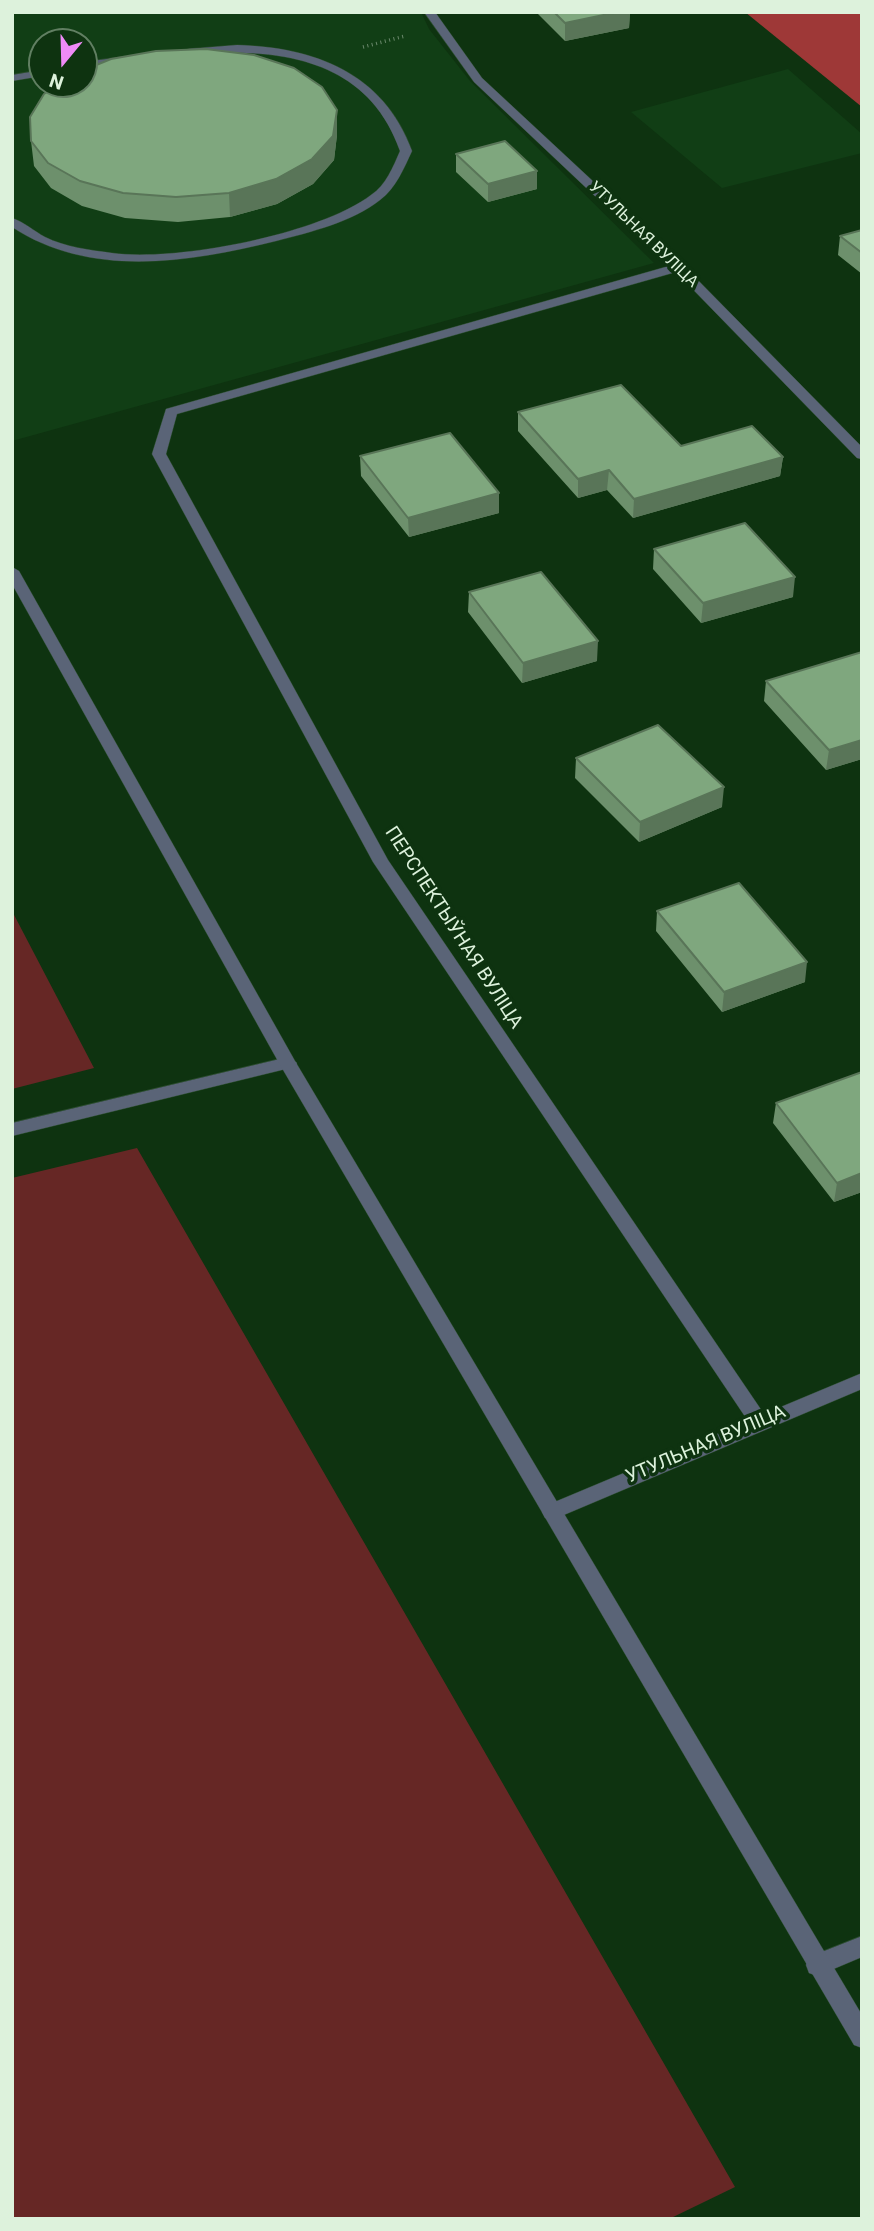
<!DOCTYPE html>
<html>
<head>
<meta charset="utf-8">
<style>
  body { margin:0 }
  #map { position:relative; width:874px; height:2231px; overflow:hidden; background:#0e3310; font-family:Roboto,sans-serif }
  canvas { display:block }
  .frame { position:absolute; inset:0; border:14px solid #ddf2dc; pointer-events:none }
  .north { position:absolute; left:28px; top:28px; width:70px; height:70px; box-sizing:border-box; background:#0e3310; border:2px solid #617f62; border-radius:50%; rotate:199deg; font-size:19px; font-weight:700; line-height:28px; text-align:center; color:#ddf2dc }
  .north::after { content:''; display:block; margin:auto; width:24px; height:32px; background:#ef8bf7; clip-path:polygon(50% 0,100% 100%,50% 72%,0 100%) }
</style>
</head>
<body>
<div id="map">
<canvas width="874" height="2231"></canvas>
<div class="frame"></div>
<div class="north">N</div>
</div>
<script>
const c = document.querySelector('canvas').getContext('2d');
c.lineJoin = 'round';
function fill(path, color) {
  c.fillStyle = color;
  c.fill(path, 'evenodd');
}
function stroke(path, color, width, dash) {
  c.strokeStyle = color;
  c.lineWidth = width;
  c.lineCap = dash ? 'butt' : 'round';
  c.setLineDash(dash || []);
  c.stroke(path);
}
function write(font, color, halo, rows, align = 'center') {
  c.font = font + ' Roboto,sans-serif';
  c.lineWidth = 7;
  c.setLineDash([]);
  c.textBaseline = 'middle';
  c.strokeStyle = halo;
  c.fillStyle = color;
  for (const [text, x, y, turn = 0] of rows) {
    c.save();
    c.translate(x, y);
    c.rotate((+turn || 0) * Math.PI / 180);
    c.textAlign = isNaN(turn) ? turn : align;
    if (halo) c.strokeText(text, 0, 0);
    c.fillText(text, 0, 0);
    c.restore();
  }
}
const built = new Path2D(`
  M 12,12 L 421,12 L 429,29 L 470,81 L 654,263 L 12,441 ZM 42,42 L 84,42 L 84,84 L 42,84 Z
  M 788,69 L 862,134 L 862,153 L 722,188 L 631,112 Z`);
const green = new Path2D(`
  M 12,911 L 94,1068 L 12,1089 Z
  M 137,1148 L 735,2187 L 669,2219 L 12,2219 L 12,1178 Z`);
const forest = new Path2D(`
  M 745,12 L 862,12 L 862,107 Z`);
const path = new Path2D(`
  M 363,47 L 405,36`);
const service = new Path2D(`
  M 237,45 C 314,47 384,73 412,151 C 404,168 396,188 380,200 C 352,222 311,232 276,241 C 190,262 91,279 12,227 L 12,218 C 24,222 34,231 45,237 C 65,247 90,250 112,253 C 176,262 320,234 371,195 C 386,185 393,167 400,151 C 367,56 274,47 188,55 L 182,52 L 188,49 Z
  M 122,57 L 128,60 L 126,62 L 84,68 L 84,62 Z
  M 42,70 L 42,76 L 12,81 L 12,75 Z
  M 288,1057 L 297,1063 L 294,1067 L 12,1136 L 12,1123 Z`);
const minor = new Path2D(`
  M 424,12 L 435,12 L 482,78 L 682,264 L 862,447 L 862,459 L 857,458 L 676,272 L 177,414 L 166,454 L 388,860 L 764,1414 L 862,1373 L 862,1389 L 552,1520 L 545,1518 L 542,1512 L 545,1506 L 748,1421 L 373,862 L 152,454 L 166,409 L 669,266 L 474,82 Z
  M 862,1936 L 862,1957 L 817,1976 L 809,1973 L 806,1965 L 809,1957 Z`);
const tertiary = new Path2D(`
  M 12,567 L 19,571 L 295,1061 L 862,2015 L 862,2048 L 854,2045 L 279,1063 L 12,584 Z`);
const wall = new Path2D(`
  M 536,12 L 630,12 L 629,28 L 565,41 Z
  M 337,110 L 337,135 L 334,160 L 313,184 L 277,204 L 230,217 L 178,222 L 125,218 L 82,206 L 51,188 L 34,166 L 31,141 Z
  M 456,154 L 537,171 L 537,189 L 488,202 L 456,172 Z
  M 862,230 L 862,274 L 838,255 L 840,236 Z
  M 518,412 L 681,446 L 783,457 L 780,476 L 633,518 L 607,490 L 578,498 L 518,431 Z
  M 360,456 L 499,493 L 499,513 L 409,537 L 361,476 Z
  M 654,549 L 793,597 L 701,623 L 653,569 Z
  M 469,592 L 597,661 L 522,683 L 468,612 Z
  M 862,652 L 862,759 L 826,770 L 764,701 L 766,681 Z
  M 576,758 L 722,807 L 639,842 L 575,778 Z
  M 657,911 L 805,982 L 722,1012 L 656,931 Z
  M 862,1072 L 862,1192 L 834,1202 L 773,1123 L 776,1103 Z`);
const shadedWall = new Path2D(`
  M 618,12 L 630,12 L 629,28 L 565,41 L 565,23 Z
  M 337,110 L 337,135 L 334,160 L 313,184 L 277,204 L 230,217 L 229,193 Z
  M 537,171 L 537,189 L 488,202 L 488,184 Z
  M 783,457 L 780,476 L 633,518 L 634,499 Z
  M 609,470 L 607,490 L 578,498 L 578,479 Z
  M 499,493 L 499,513 L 409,537 L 408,518 Z
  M 795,577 L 793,597 L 701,623 L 703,603 Z
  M 598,641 L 597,661 L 522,683 L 523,663 Z
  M 862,740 L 862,759 L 826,770 L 829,750 Z
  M 724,787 L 722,807 L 639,842 L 640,822 Z
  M 807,962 L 805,982 L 722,1012 L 724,992 Z
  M 862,1173 L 862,1192 L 834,1202 L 837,1183 Z`);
const building = new Path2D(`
  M 554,12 L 618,12 L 565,23 Z
  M 206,49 L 254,55 L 294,68 L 322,87 L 337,110 L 333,136 L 312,159 L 276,179 L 229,193 L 176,197 L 123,193 L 80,181 L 48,163 L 31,141 L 30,117 L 44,94 L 59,84 L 84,84 L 84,70 L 111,59 L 156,51 Z
  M 505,141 L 537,171 L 488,184 L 456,154 Z
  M 862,230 L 862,253 L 840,236 Z
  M 621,385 L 681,446 L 752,426 L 783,457 L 634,499 L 609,470 L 578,479 L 518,412 Z
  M 450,433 L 499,493 L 408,518 L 360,456 Z
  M 745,523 L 795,577 L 703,603 L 654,549 Z
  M 541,572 L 598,641 L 523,663 L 469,592 Z
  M 862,652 L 862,740 L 829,750 L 766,681 Z
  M 658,725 L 724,787 L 640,822 L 576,758 Z
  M 739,883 L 807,962 L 724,992 L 657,911 Z
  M 862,1072 L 862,1173 L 837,1183 L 776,1103 Z`);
const farStreetnames = [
  ["УТУЛЬНАЯ ВУЛІЦА",643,235,44]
];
const streetNames = [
  ["ПЕРСПЕКТЫЎНАЯ ВУЛІЦА",453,928,57],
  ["УТУЛЬНАЯ ВУЛІЦА",706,1445,-23]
];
fill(built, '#113e15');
fill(green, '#662725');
fill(forest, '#9e3837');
stroke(service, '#2b4e2d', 1);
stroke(minor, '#2b4e2d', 1);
stroke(tertiary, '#2b4e2d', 1);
stroke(path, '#6a886b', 3.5, [1, 3.5]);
fill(service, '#5a6477');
fill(minor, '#5a6477');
fill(tertiary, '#5a6477');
fill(wall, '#6d906c');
fill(shadedWall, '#597558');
fill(building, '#7fa77e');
stroke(building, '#597558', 2);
write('16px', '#ddf2dc', '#0e3310', farStreetnames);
write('19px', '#ddf2dc', '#0e3310', streetNames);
</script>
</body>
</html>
